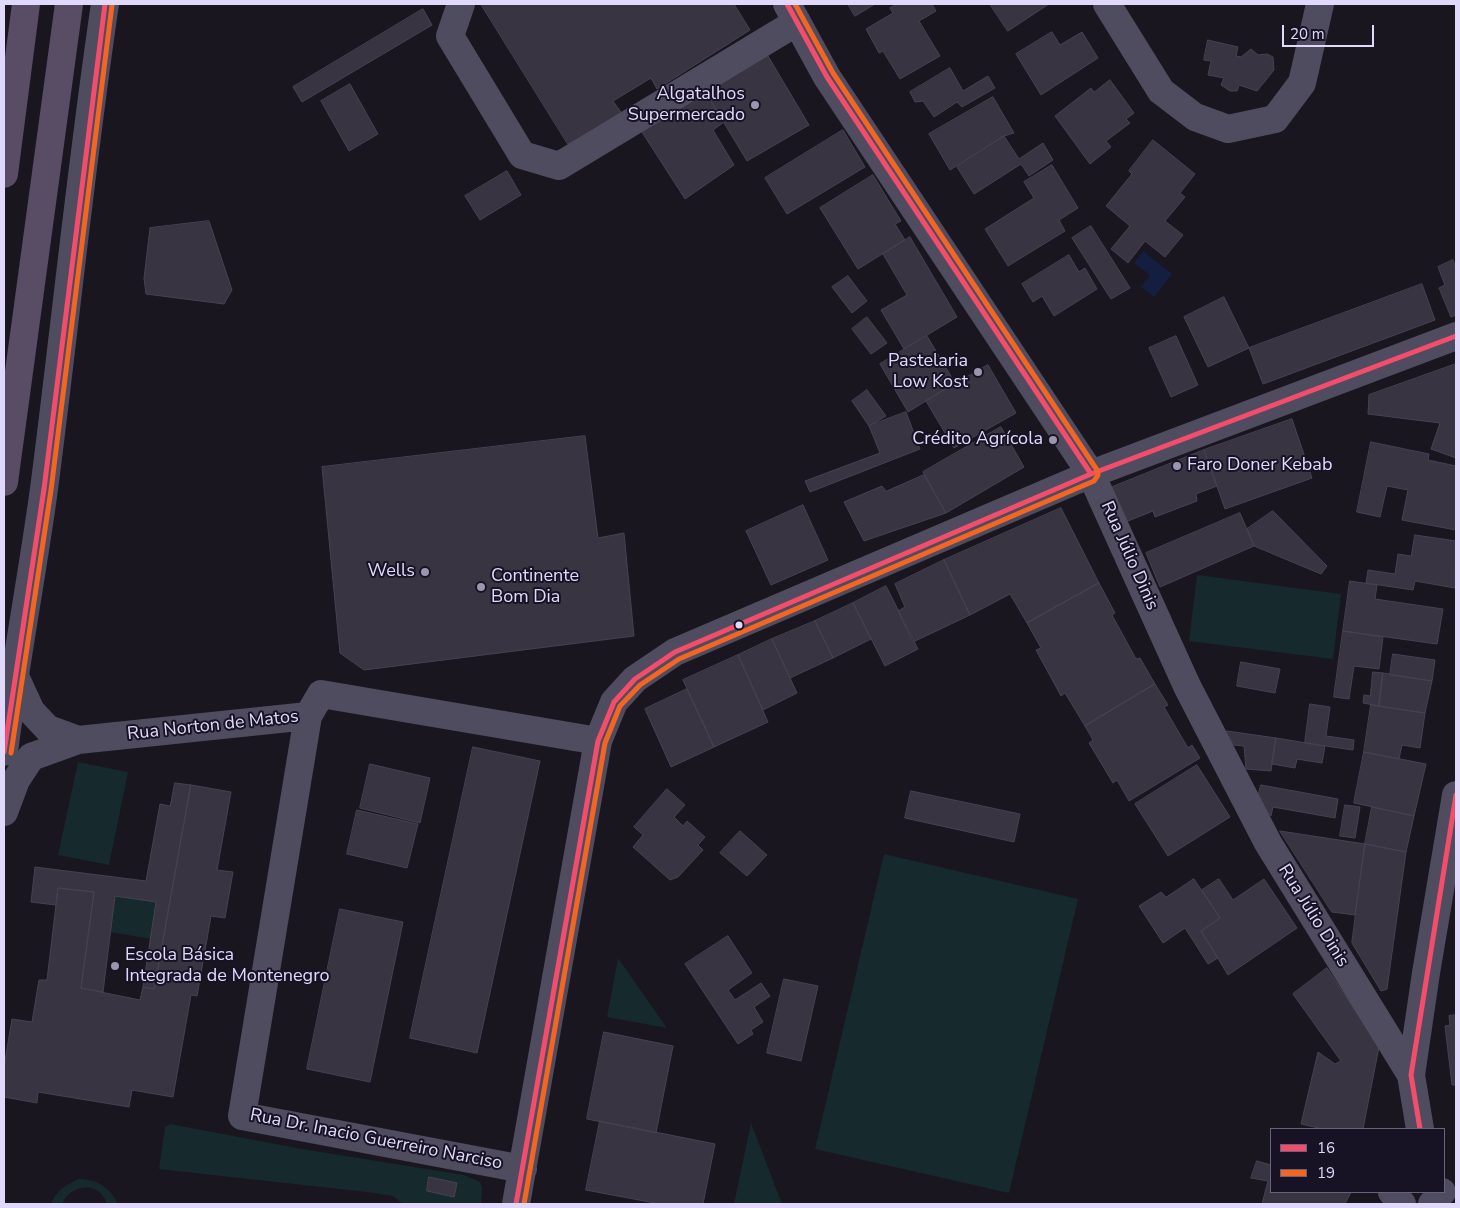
<!DOCTYPE html>
<html>
<head>
<meta charset="utf-8">
<style>
  body { margin:0 }
  #map { position:relative; width:1460px; height:1208px; overflow:hidden; background:#191620; font-family:"Nunito Sans",sans-serif }
  canvas { display:block }
  .frame { position:absolute; inset:0; border:5px solid #e1d9fb; pointer-events:none }
  .legend { position:absolute; left:1270px; top:1128px; width:175px; height:65px; box-sizing:border-box; background:#171224; border:1px solid #68627a; margin:0; padding:6px 9px; list-style:none; font-size:15px; color:#e1d9fb }
  .legend li { display:flex; align-items:center; gap:10px; height:25px }
  .legend b { width:25px; border:1px solid #68627a }
  .scale { position:absolute; left:1282px; top:25px; width:92px; height:22px; box-sizing:border-box; border:2px solid #e1d9fb; border-top:0; padding-left:6px; font-size:15px; line-height:18px; white-space:nowrap; color:#e1d9fb; -webkit-text-stroke:4px #171224; paint-order:stroke }
</style>
</head>
<body>
<div id="map">
<canvas width="1460" height="1208"></canvas>
<div class="frame"></div>
<ul class="legend">
<li><b style="height:6px;background:#f44d6c"></b>16</li>
<li><b style="height:6px;background:#f26522"></b>19</li>
</ul>
<div class="scale">20 m</div>
</div>
<script>
const c = document.querySelector('canvas').getContext('2d');
c.lineJoin = 'round';
function fill(path, color) {
  c.fillStyle = color;
  c.fill(path, 'evenodd');
}
function stroke(path, color, width, dash) {
  c.strokeStyle = color;
  c.lineWidth = width;
  c.lineCap = dash ? 'butt' : 'round';
  c.setLineDash(dash || []);
  c.stroke(path);
}
function write(font, color, halo, rows, align = 'center') {
  c.font = font + ' "Nunito Sans",sans-serif';
  c.lineWidth = 4;
  c.setLineDash([]);
  c.textBaseline = 'middle';
  c.strokeStyle = halo;
  c.fillStyle = color;
  for (const [text, x, y, turn = 0] of rows) {
    c.save();
    c.translate(x, y);
    c.rotate((+turn || 0) * Math.PI / 180);
    c.textAlign = isNaN(turn) ? turn : align;
    if (halo) c.strokeText(text, 0, 0);
    c.fillText(text, 0, 0);
    c.restore();
  }
}
const green = new Path2D(`
  M 1197,575 L 1341,594 L 1333,659 L 1189,641 Z
  M 78,762 L 128,772 L 109,865 L 58,855 Z
  M 884,854 L 1078,899 L 1009,1193 L 815,1149 Z
  M 115,896 L 156,902 L 151,939 L 110,932 Z
  M 618,958 L 667,1028 L 607,1017 Z
  M 751,1123 L 782,1204 L 734,1204 Z
  M 170,1124 L 302,1149 L 464,1175 L 480,1182 L 482,1188 L 481,1204 L 403,1204 L 393,1196 L 367,1192 L 159,1169 L 165,1127 Z
  M 79,1179 C 98,1179 110,1188 118,1204 L 107,1204 C 100,1181 71,1183 62,1204 L 51,1204 C 56,1190 66,1185 79,1179 Z`);
const water = new Path2D(`
  M 1143,251 L 1172,274 L 1154,297 L 1141,287 L 1150,275 L 1134,263 Z`);
const building = new Path2D(`
  M 481,4 L 734,4 L 750,30 L 657,89 L 651,78 L 613,101 L 623,115 L 568,144 Z
  M 848,4 L 875,4 L 855,16 Z
  M 898,4 L 932,4 L 936,11 L 919,21 L 940,56 L 900,79 L 883,51 L 879,53 L 866,29 L 893,13 L 890,8 Z
  M 990,4 L 1049,4 L 1008,31 Z
  M 423,9 L 432,25 L 302,102 L 293,87 Z
  M 1052,32 L 1060,45 L 1082,32 L 1098,58 L 1041,95 L 1016,54 Z
  M 1208,40 L 1238,47 L 1236,56 L 1241,57 L 1251,49 L 1258,55 L 1267,54 L 1273,57 L 1274,70 L 1257,91 L 1239,85 L 1237,91 L 1230,91 L 1221,85 L 1224,78 L 1208,75 L 1211,61 L 1204,60 Z
  M 765,51 L 809,125 L 747,161 L 703,88 Z
  M 950,68 L 963,91 L 988,76 L 995,88 L 962,107 L 957,102 L 934,117 L 923,101 L 915,102 L 910,92 Z
  M 1110,80 L 1134,113 L 1126,119 L 1130,123 L 1106,141 L 1111,147 L 1090,164 L 1055,116 L 1091,88 L 1094,92 Z
  M 350,84 L 378,134 L 349,151 L 321,101 Z
  M 703,88 L 724,122 L 713,130 L 734,165 L 685,199 L 640,129 Z
  M 993,97 L 1014,133 L 1004,136 L 950,170 L 929,134 Z
  M 843,130 L 865,167 L 787,214 L 765,178 Z
  M 1004,136 L 1019,159 L 1043,143 L 1053,160 L 1029,176 L 1021,164 L 974,194 L 957,167 Z
  M 1153,140 L 1195,174 L 1180,193 L 1185,197 L 1165,221 L 1183,235 L 1165,257 L 1145,241 L 1128,263 L 1111,249 L 1130,226 L 1106,206 L 1132,174 L 1129,171 Z
  M 1052,165 L 1078,208 L 1059,220 L 1065,231 L 1008,266 L 985,229 L 1034,198 L 1024,182 Z
  M 507,171 L 521,195 L 480,220 L 465,196 Z
  M 873,175 L 901,221 L 895,224 L 905,240 L 858,269 L 820,208 Z
  M 209,221 L 232,290 L 224,304 L 146,294 L 144,278 L 150,228 Z
  M 1091,226 L 1130,288 L 1111,299 L 1072,238 Z
  M 910,237 L 957,317 L 904,349 L 881,310 L 907,295 L 883,254 Z
  M 1069,255 L 1079,272 L 1085,268 L 1097,289 L 1054,316 L 1042,296 L 1033,302 L 1022,284 Z
  M 1453,260 L 1456,268 L 1456,315 L 1451,317 L 1439,288 L 1445,285 L 1438,267 Z
  M 848,276 L 867,301 L 852,313 L 832,287 Z
  M 1422,284 L 1435,320 L 1263,384 L 1249,348 Z
  M 1224,297 L 1249,348 L 1208,367 L 1184,317 Z
  M 867,317 L 887,343 L 871,354 L 852,329 Z
  M 927,336 L 955,383 L 908,412 L 880,364 Z
  M 1176,336 L 1198,385 L 1171,397 L 1149,348 Z
  M 1456,364 L 1456,458 L 1431,449 L 1440,423 L 1368,414 L 1369,395 Z
  M 988,365 L 1016,413 L 954,448 L 926,401 Z
  M 867,390 L 886,416 L 869,426 L 852,401 Z
  M 906,412 L 920,449 L 810,492 L 805,481 L 880,453 L 869,426 Z
  M 1292,419 L 1312,478 L 1225,509 L 1204,450 Z
  M 1001,427 L 1024,467 L 946,513 L 923,472 Z
  M 585,436 L 598,538 L 624,533 L 634,636 L 364,670 L 340,653 L 322,467 Z
  M 1371,442 L 1429,454 L 1428,460 L 1456,466 L 1456,530 L 1402,520 L 1408,490 L 1387,486 L 1380,517 L 1357,512 Z
  M 1204,450 L 1217,486 L 1196,494 L 1197,501 L 1155,517 L 1153,511 L 1123,523 L 1110,488 Z
  M 924,475 L 946,513 L 864,541 L 844,502 L 882,486 L 886,491 Z
  M 803,505 L 828,560 L 771,585 L 746,531 Z
  M 1061,508 L 1099,583 L 1027,623 L 1010,594 L 970,615 L 944,560 Z
  M 1273,511 L 1327,566 L 1321,574 L 1254,546 L 1247,529 Z
  M 1240,513 L 1254,546 L 1160,587 L 1146,553 Z
  M 1415,535 L 1456,541 L 1455,588 L 1415,581 L 1413,590 L 1366,583 L 1368,570 L 1395,574 L 1398,554 L 1411,556 Z
  M 944,560 L 970,615 L 913,642 L 898,611 L 905,607 L 895,584 Z
  M 1350,581 L 1377,585 L 1375,599 L 1443,609 L 1437,644 L 1343,631 Z
  M 1099,583 L 1115,613 L 1112,615 L 1136,659 L 1140,658 L 1155,684 L 1085,726 L 1065,693 L 1061,696 L 1036,650 L 1041,648 L 1027,623 Z
  M 886,586 L 918,649 L 885,666 L 853,603 Z
  M 853,603 L 871,639 L 833,658 L 815,621 Z
  M 815,621 L 833,658 L 790,678 L 772,639 Z
  M 1343,631 L 1383,637 L 1379,669 L 1354,666 L 1349,699 L 1334,697 Z
  M 772,639 L 797,693 L 763,710 L 738,655 Z
  M 1393,654 L 1435,660 L 1432,681 L 1390,675 Z
  M 738,655 L 768,722 L 714,747 L 683,680 Z
  M 1241,662 L 1280,669 L 1275,693 L 1237,686 Z
  M 1373,672 L 1383,673 L 1379,706 L 1363,703 L 1364,695 L 1370,696 Z
  M 1383,673 L 1432,681 L 1425,713 L 1379,706 Z
  M 1155,684 L 1168,705 L 1164,707 L 1188,748 L 1192,745 L 1200,758 L 1129,801 L 1117,780 L 1113,783 L 1089,743 L 1093,740 L 1085,726 Z
  M 687,689 L 714,747 L 671,767 L 645,709 Z
  M 1310,704 L 1330,707 L 1326,736 L 1354,740 L 1353,750 L 1305,743 Z
  M 1371,705 L 1425,713 L 1420,748 L 1402,745 L 1399,759 L 1364,752 Z
  M 1227,731 L 1276,738 L 1271,771 L 1246,769 L 1244,746 L 1234,745 Z
  M 1276,738 L 1325,746 L 1322,763 L 1297,759 L 1295,768 L 1272,764 Z
  M 473,747 L 540,761 L 477,1053 L 410,1038 Z
  M 1364,752 L 1426,764 L 1414,816 L 1354,803 Z
  M 370,764 L 430,778 L 420,823 L 360,808 Z
  M 1197,765 L 1230,817 L 1168,856 L 1135,804 Z
  M 175,783 L 191,785 L 154,989 L 143,987 L 156,902 L 115,896 L 103,992 L 81,988 L 94,892 L 58,888 L 56,905 L 31,902 L 35,867 L 146,881 L 160,804 L 170,806 Z
  M 191,785 L 231,792 L 217,870 L 233,872 L 225,918 L 211,916 L 197,996 L 191,995 L 173,1097 L 132,1090 L 129,1107 L 38,1092 L 37,1103 L 4,1097 L 4,1067 L 12,1019 L 32,1022 L 39,980 L 47,980 L 58,888 L 94,892 L 81,988 L 140,1000 L 143,987 L 154,989 Z
  M 1261,785 L 1338,799 L 1335,818 L 1273,807 L 1271,816 L 1257,801 Z
  M 667,789 L 685,805 L 674,817 L 683,826 L 687,821 L 705,837 L 698,845 L 703,850 L 678,877 L 670,880 L 633,847 L 643,835 L 634,827 Z
  M 911,791 L 1020,814 L 1014,842 L 905,818 Z
  M 1345,805 L 1360,807 L 1355,838 L 1340,836 Z
  M 1372,807 L 1414,816 L 1406,852 L 1365,844 Z
  M 357,810 L 418,824 L 407,868 L 347,854 Z
  M 740,831 L 767,855 L 747,876 L 720,853 Z
  M 1280,831 L 1365,844 L 1355,915 L 1332,912 Z
  M 1365,844 L 1406,852 L 1387,989 L 1381,991 L 1352,943 Z
  M 1194,879 L 1220,918 L 1201,931 L 1218,958 L 1208,964 L 1185,928 L 1163,943 L 1139,906 L 1161,892 L 1166,897 Z
  M 1219,879 L 1233,900 L 1264,879 L 1297,928 L 1228,975 L 1201,931 L 1220,918 L 1202,890 Z
  M 340,909 L 403,922 L 370,1082 L 307,1069 Z
  M 728,936 L 752,973 L 728,990 L 735,1000 L 761,983 L 770,996 L 754,1007 L 763,1022 L 751,1030 L 753,1034 L 738,1044 L 685,964 Z
  M 1327,968 L 1379,1047 L 1363,1129 L 1323,1129 L 1301,1124 L 1318,1052 L 1335,1064 L 1341,1061 L 1293,994 Z
  M 784,979 L 818,986 L 801,1061 L 767,1053 Z
  M 1456,1015 L 1456,1085 L 1452,1085 L 1445,1026 L 1450,1025 L 1449,1016 Z
  M 604,1032 L 673,1046 L 656,1133 L 587,1119 Z
  M 600,1121 L 715,1144 L 703,1204 L 660,1204 L 586,1190 Z
  M 1257,1161 L 1271,1165 L 1271,1192 L 1351,1192 L 1345,1204 L 1262,1204 L 1268,1181 L 1251,1178 Z
  M 429,1177 L 457,1183 L 454,1197 L 427,1191 Z`);
const minor = new Path2D(`
  M 461,4 L 450,36 L 522,155 L 559,166 L 797,22
  M 787,4 L 827,77 L 1091,474 L 1187,686 L 1268,843 L 1411,1075
  M 1107,4 L 1161,91 L 1195,117 L 1228,129 L 1275,119 L 1302,83 L 1320,4
  M 14,674 L 31,711 L 48,729 L 78,740
  M 308,716 L 242,1116 L 523,1169
  M 4,752 C 15,664 32,577 44,489 C 65,327 81,165 105,4
  M 4,812 L 16,780 L 31,757 L 78,740 L 308,716 L 321,694 L 598,741
  M 1420,1129 L 1411,1075 L 1426,973 L 1456,795
  M 1392,1192 L 1402,1204
  M 516,1204 L 598,741 L 614,702 L 635,679 L 675,652 L 1091,474 L 1456,336
  M 1432,1204 L 1442,1192`);
const major = new Path2D(`
  M 4,174 L 26,4
  M 4,482 L 69,4`);
const bus1 = new Path2D(`
  M 787,4 L 827,77 L 1091,474
  M 4,752 L 44,489 L 105,4
  M 1420,1129 L 1411,1075 L 1456,795
  M 516,1204 L 598,741 L 614,702 L 635,679 L 675,652 L 1091,474 L 1456,336`);
const bus2 = new Path2D(`
  M 11,753 L 51,490 L 112,5
  M 524,1204 L 605,743 L 620,706 L 640,685 L 679,659 L 1094,481 L 1098,475 L 1097,470 L 833,73 L 795,4`);
const markers = [
  [755,105,5,"#9b95ae"],
  [978,372,5,"#9b95ae"],
  [1053,440,5,"#9b95ae"],
  [1177,466,5,"#9b95ae"],
  [425,572,5,"#9b95ae"],
  [481,587,5,"#9b95ae"],
  [739,625,4.5,"#e1d9fb"],
  [115,966,5,"#9b95ae"]
];
const poiNames = [
  ["Algatalhos",745,95],
  ["Supermercado",745,116],
  ["Pastelaria",968,362],
  ["Low Kost",968,383],
  ["Crédito Agrícola",1043,440],
  ["Faro Doner Kebab",1187,466,"left"],
  ["Wells",415,572],
  ["Continente",491,577,"left"],
  ["Bom Dia",491,598,"left"],
  ["Escola Básica",125,956,"left"],
  ["Integrada de Montenegro",125,977,"left"]
];
const streetNames = [
  ["Rua Júlio Dinis",1129,556,66],
  ["Rua Norton de Matos",213,726,-6],
  ["Rua Júlio Dinis",1313,916,58],
  ["Rua Dr. Inacio Guerreiro Narciso",376,1140,11]
];
fill(green, '#16292c');
fill(water, '#131e40');
fill(building, '#383442');
stroke(building, '#474253', 1);
stroke(minor, '#4f4c5f', 28);
stroke(major, '#584d64', 28);
stroke(bus1, '#f44d6c', 5);
stroke(bus2, '#f26522', 5);
for (const [x, y, r, color] of markers) {
  const dot = new Path2D();
  dot.arc(x, y, r, 0, 2 * Math.PI);
  c.fillStyle = color;
  c.fill(dot);
  stroke(dot, '#171224', 2);
}
write('18px', '#e1d9fb', '#171224', poiNames, 'right');
write('18px', '#e1d9fb', '#171224', streetNames);
</script>
</body>
</html>
